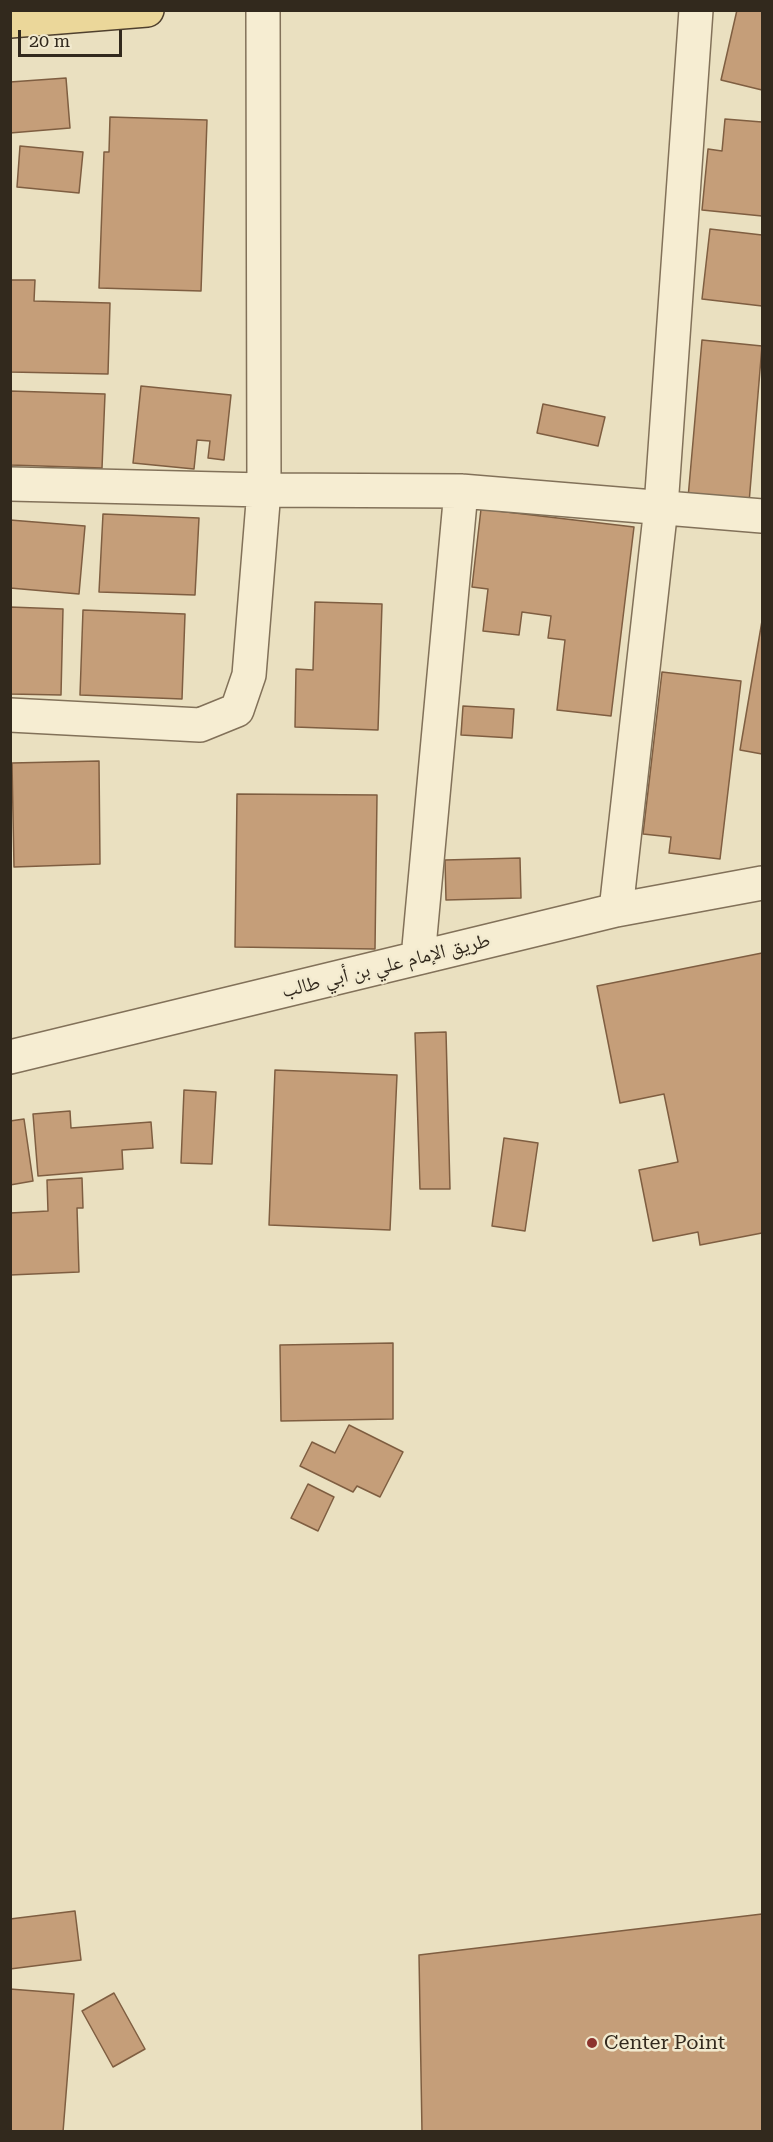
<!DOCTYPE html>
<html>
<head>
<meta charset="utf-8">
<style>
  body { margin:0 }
  #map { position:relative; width:773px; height:2142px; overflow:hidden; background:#eae0c0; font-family:"Roboto Serif",serif }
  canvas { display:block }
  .frame { position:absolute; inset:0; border:12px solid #32291d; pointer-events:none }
  .scale { position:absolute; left:18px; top:30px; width:104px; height:27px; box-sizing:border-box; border:3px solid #32291d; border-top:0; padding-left:8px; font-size:18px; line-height:21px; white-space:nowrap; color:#32291d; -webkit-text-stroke:4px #f2eacf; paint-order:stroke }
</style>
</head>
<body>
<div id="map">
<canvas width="773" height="2142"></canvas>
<div class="frame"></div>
<div class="scale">20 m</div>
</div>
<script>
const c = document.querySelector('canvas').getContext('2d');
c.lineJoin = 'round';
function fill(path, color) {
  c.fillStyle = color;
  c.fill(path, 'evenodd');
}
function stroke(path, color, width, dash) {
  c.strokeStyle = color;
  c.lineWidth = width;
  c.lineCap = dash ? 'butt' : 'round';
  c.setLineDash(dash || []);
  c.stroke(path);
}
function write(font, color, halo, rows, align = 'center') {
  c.font = font + ' "Roboto Serif","Noto Naskh Arabic",serif';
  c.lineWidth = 5;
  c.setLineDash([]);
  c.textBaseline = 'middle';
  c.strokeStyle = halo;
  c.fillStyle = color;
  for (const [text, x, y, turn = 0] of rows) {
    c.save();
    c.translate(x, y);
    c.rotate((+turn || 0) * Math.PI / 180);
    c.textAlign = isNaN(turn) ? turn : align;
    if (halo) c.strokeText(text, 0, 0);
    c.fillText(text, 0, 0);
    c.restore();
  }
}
const building = new Path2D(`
  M 737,10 L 762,11 L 762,90 L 721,80 Z
  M 66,78 L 70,128 L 10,133 L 10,82 Z
  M 110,117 L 207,120 L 201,291 L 99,288 L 104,152 L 109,152 Z
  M 725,119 L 762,122 L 762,216 L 702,210 L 708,149 L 722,151 Z
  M 20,146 L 83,152 L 79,193 L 17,187 Z
  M 710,229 L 762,235 L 762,306 L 702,299 Z
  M 10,280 L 35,280 L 34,301 L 110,303 L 108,374 L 10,372 Z
  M 702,340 L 762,346 L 749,503 L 688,498 Z
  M 141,386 L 231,395 L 224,460 L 208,458 L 210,441 L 197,440 L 194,469 L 133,463 Z
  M 10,391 L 105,394 L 102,468 L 10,465 Z
  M 543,404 L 605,417 L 598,446 L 537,433 Z
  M 481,509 L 634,527 L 611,716 L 557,710 L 565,640 L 548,638 L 551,616 L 522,612 L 519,635 L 483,631 L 488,589 L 472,587 Z
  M 103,514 L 199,518 L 195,595 L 99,592 Z
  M 10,520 L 85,526 L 79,594 L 10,588 Z
  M 315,602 L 382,604 L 378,730 L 295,727 L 296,669 L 313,670 Z
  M 10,607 L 63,609 L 61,695 L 10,694 Z
  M 83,610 L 185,614 L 182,699 L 80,695 Z
  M 762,621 L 762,754 L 740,750 Z
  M 662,672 L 741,681 L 720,859 L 669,853 L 671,837 L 643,834 Z
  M 463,706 L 514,709 L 512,738 L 461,735 Z
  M 99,761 L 100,864 L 14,867 L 12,763 Z
  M 237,794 L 377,795 L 375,949 L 235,947 Z
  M 520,858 L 521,898 L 446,900 L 445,860 Z
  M 762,953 L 762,1233 L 700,1245 L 698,1232 L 653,1241 L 639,1170 L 678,1162 L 664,1094 L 620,1103 L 597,986 Z
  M 446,1032 L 450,1189 L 420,1189 L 415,1033 Z
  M 275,1070 L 397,1075 L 390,1230 L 269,1225 Z
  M 184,1090 L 216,1092 L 212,1164 L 181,1163 Z
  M 70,1111 L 71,1128 L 151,1122 L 153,1148 L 122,1150 L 123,1169 L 38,1176 L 33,1114 Z
  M 24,1119 L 33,1181 L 10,1185 L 10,1121 Z
  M 504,1138 L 538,1143 L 525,1231 L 492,1226 Z
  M 82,1178 L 83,1208 L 77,1208 L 79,1272 L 10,1275 L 10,1213 L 48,1211 L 47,1180 Z
  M 393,1343 L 393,1419 L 281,1421 L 280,1345 Z
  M 349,1425 L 403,1452 L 380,1497 L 357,1486 L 353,1492 L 300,1466 L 312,1442 L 335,1453 Z
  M 308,1484 L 334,1497 L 318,1531 L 291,1518 Z
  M 75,1911 L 81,1960 L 10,1969 L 10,1919 Z
  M 762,1914 L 762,2132 L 422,2132 L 419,1955 Z
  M 10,1989 L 74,1994 L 63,2132 L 10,2132 Z
  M 114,1993 L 145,2049 L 113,2067 L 82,2011 Z`);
const minor = new Path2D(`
  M 10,484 L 264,490 L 461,491 L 762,516
  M 10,715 L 200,725 L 237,710 L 249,675 L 264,490 L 263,10
  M 616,910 L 661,507 L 696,10
  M 418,958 L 461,491
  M 10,1057 L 616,910 L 762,883`);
const primary = new Path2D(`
  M 10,21 L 147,10`);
const markers = [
  [592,2043,6,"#8c332e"]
];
const streetNames = [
  ["طريق الإمام علي بن أبي طالب",386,966,-14]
];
const poiNames = [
  ["Center Point",604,2043]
];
fill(building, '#c59e79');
stroke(building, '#7f5e41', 1.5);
stroke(minor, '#827159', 36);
stroke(primary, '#4f402e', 36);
stroke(minor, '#f6edd2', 33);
stroke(primary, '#ebd79a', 33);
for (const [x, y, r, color] of markers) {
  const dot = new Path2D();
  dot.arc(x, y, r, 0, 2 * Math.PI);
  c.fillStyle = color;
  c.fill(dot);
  stroke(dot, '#f2eacf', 2);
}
write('20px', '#32291d', '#f2eacf', streetNames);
write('20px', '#32291d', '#f2eacf', poiNames, 'left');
</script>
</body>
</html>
